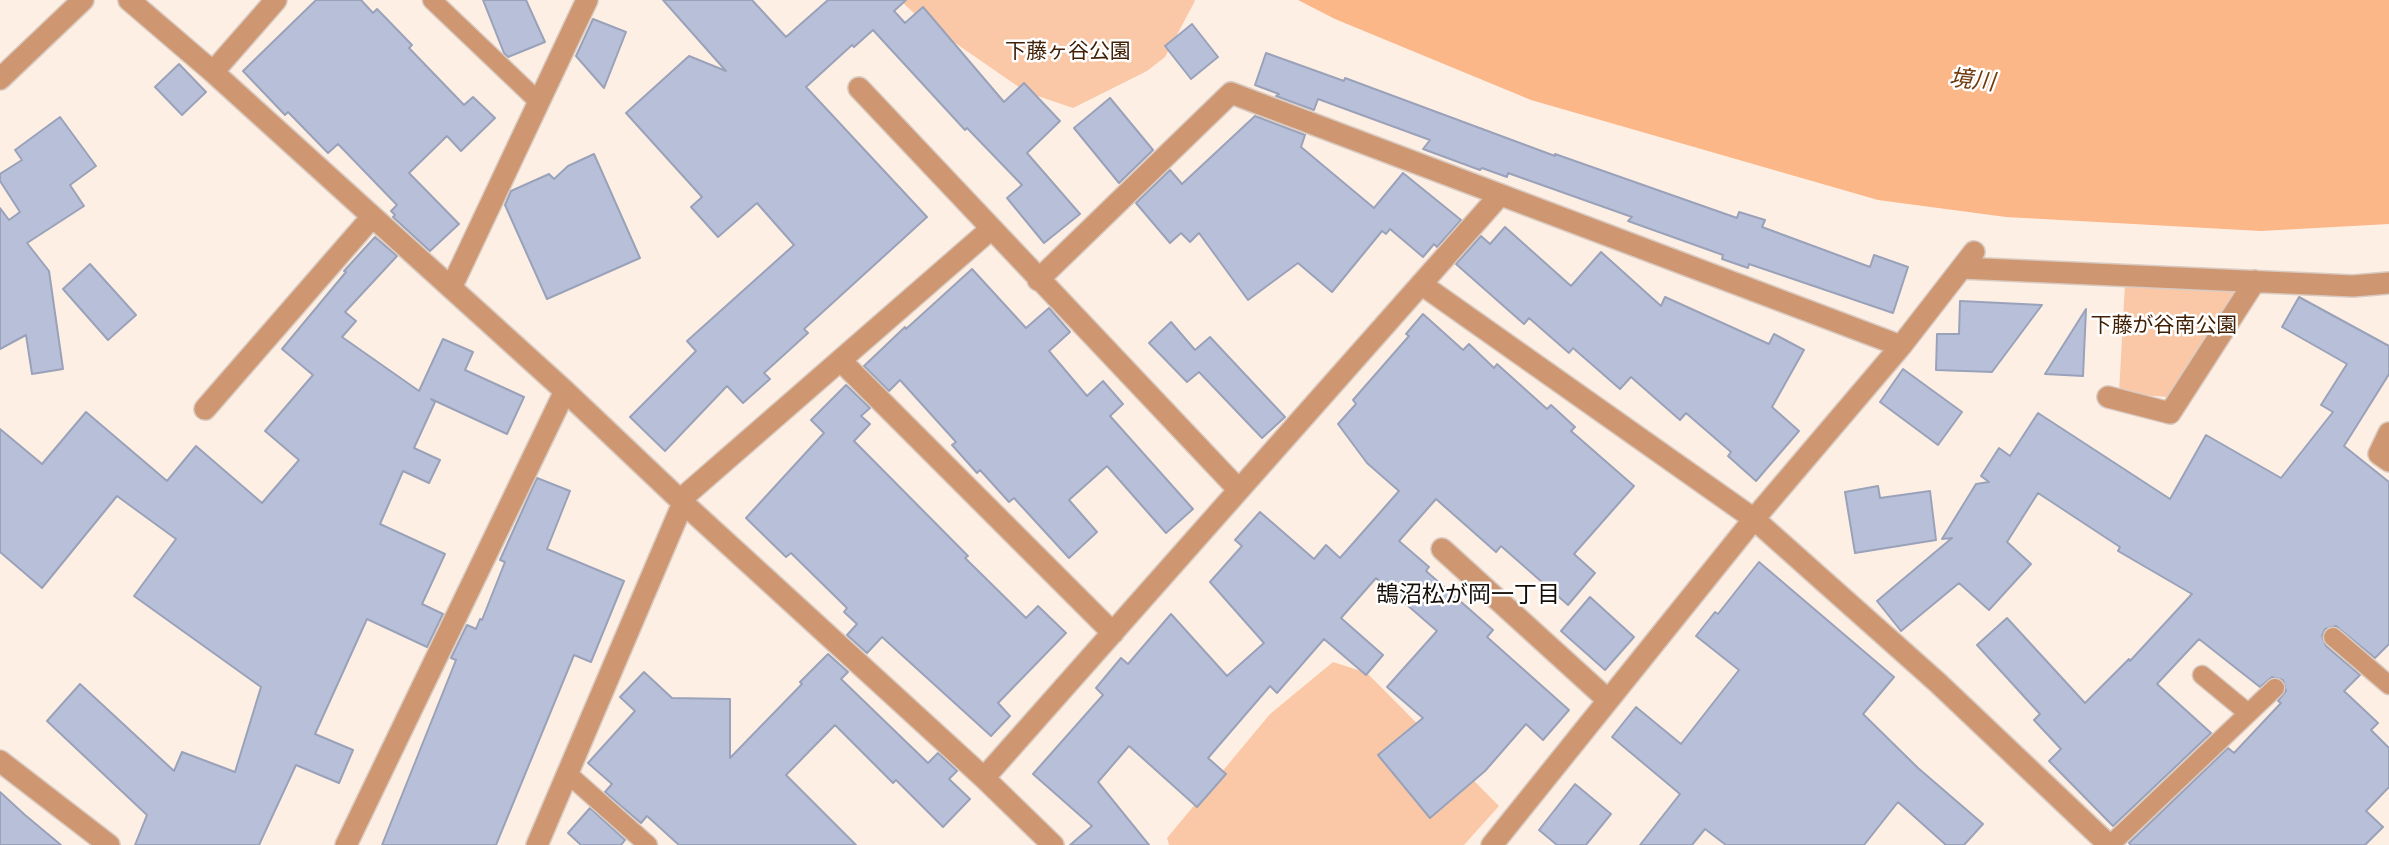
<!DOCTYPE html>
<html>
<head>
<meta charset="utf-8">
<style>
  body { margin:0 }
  canvas { display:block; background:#feefe5 }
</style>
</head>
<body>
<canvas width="2389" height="845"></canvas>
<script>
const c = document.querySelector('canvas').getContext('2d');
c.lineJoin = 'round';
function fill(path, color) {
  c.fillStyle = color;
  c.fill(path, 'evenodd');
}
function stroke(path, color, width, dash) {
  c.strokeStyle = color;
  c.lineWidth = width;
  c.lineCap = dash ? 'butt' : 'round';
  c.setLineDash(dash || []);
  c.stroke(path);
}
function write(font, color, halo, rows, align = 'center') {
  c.font = font + ' Manrope,"Noto Sans JP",sans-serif';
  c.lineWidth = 5;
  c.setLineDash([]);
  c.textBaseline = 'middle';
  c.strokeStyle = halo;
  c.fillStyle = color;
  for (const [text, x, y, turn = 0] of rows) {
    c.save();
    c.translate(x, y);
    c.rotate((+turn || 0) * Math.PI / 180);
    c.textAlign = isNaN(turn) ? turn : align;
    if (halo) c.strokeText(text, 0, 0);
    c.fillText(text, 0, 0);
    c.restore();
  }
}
const green = new Path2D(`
  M 900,0 L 1194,0 L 1195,1 L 1165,57 L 1147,71 L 1073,108 L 1026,92 L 919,18 Z
  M 2125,283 L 2238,288 L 2167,397 L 2119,393 Z
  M 1333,662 L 1367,673 L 1499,806 L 1464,845 L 1169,845 L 1167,838 L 1270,714 Z`);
const water = new Path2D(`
  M 1298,0 L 2389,0 L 2389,224 L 2261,231 L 2006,217 L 1878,200 L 1531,100 L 1335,19 Z`);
const building = new Path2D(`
  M 316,0 L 361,0 L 373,13 L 377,9 L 412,45 L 409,48 L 464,105 L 473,97 L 495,118 L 461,151 L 447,136 L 409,173 L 459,224 L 430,251 L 393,217 L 395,215 L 391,211 L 397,205 L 338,144 L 328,153 L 288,112 L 285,115 L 243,71 Z
  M 483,0 L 526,0 L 545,42 L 508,57 L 504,53 Z
  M 663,0 L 752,0 L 786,37 L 828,0 L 906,0 L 894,11 L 905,23 L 923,7 L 1004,102 L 1024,83 L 1060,121 L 1027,153 L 1080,214 L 1044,243 L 1007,198 L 1022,185 L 967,128 L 965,130 L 873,30 L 854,47 L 852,45 L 806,87 L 927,217 L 804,329 L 808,333 L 764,373 L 770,379 L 743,403 L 727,386 L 665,451 L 630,417 L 696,351 L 687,341 L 794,245 L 757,203 L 718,237 L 691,207 L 702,197 L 626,113 L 689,56 L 726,71 Z
  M 593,19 L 626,32 L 604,88 L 576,56 Z
  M 1192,24 L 1218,57 L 1191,79 L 1165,46 Z
  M 1266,53 L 1344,81 L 1345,78 L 1555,156 L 1555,154 L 1737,218 L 1739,212 L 1765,220 L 1762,227 L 1870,267 L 1874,255 L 1908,267 L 1893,313 L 1749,264 L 1748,268 L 1722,259 L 1723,255 L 1628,221 L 1632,217 L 1508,173 L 1507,177 L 1482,168 L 1480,170 L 1423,149 L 1430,140 L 1318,99 L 1314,110 L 1276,96 L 1279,94 L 1255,85 Z
  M 179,64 L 206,92 L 182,115 L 155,87 Z
  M 1110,98 L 1153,150 L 1119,183 L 1074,128 Z
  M 1255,116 L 1305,135 L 1301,147 L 1374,208 L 1403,173 L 1461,220 L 1437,247 L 1434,244 L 1423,257 L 1390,229 L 1386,234 L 1382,231 L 1332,292 L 1298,263 L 1248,300 L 1199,233 L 1190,242 L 1181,233 L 1170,243 L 1136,203 L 1170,170 L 1182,184 Z
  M 60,117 L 96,166 L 70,185 L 84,206 L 27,243 L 49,271 L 63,369 L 32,374 L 26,335 L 0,349 L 0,208 L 9,220 L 20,212 L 0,181 L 0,174 L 22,160 L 15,150 Z
  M 594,154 L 640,258 L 547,299 L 505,205 L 511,191 L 549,174 L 554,179 L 568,166 Z
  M 1505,227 L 1571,286 L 1601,252 L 1661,306 L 1665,297 L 1769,344 L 1774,334 L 1804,350 L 1772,407 L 1799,431 L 1756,481 L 1728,456 L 1731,452 L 1686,413 L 1680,420 L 1631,377 L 1620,389 L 1573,348 L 1569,353 L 1529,318 L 1524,324 L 1456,264 L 1481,236 L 1490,244 Z
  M 375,237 L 397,256 L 345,312 L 356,321 L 342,337 L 419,391 L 443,339 L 473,352 L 465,370 L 524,397 L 507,434 L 431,399 L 435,402 L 414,448 L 440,460 L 429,483 L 403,471 L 380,524 L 445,554 L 422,604 L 443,614 L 427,647 L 367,619 L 315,734 L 353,750 L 339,783 L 296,765 L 259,845 L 135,845 L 147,815 L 47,721 L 80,684 L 174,771 L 182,752 L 235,772 L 261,687 L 134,596 L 176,539 L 117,496 L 42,588 L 0,552 L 0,429 L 42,464 L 86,412 L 167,481 L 196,446 L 262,503 L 299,460 L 265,431 L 313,375 L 282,349 L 346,272 L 344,271 Z
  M 90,264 L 136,315 L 108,340 L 63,289 Z
  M 972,269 L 1026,328 L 1049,308 L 1070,332 L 1049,351 L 1087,396 L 1103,381 L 1123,404 L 1110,416 L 1193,509 L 1166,533 L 1107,466 L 1069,500 L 1097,532 L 1069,558 L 1014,498 L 1009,502 L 980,470 L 977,473 L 952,445 L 956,442 L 900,380 L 889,391 L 864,366 L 905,327 L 906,329 Z
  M 2299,297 L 2389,346 L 2389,374 L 2344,446 L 2389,482 L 2389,644 L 2375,658 L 2336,626 L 2325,629 L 2322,636 L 2326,646 L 2360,675 L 2344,691 L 2378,723 L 2371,730 L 2389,748 L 2389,787 L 2366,811 L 2383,827 L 2365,845 L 2131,845 L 2129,843 L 2228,748 L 2234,753 L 2281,703 L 2278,701 L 2286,691 L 2283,680 L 2272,677 L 2260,687 L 2199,639 L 2157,684 L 2211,733 L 2113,826 L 2049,761 L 2061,749 L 2034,720 L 2040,714 L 1977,645 L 2007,618 L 2085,703 L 2129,659 L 2130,661 L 2192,594 L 2118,551 L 2120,547 L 2038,493 L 2007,542 L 2031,564 L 1989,610 L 1959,583 L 1901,631 L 1877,601 L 1952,538 L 1942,539 L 1976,484 L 1989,482 L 1981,476 L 1999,448 L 2010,456 L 2038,413 L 2170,499 L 2206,435 L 2281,478 L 2333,412 L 2321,405 L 2347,364 L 2282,327 Z
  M 1960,301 L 2042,305 L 1992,372 L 1936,370 L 1937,334 L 1959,334 Z
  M 2086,309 L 2083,376 L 2045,374 Z
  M 1423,314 L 1463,350 L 1469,344 L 1494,368 L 1497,364 L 1547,409 L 1551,405 L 1575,427 L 1571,431 L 1634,486 L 1574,554 L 1595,573 L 1568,605 L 1501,546 L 1496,552 L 1436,499 L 1399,541 L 1429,567 L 1426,571 L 1493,630 L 1487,637 L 1569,710 L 1543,740 L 1526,724 L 1485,771 L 1430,818 L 1378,755 L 1423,718 L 1387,687 L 1437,631 L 1376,578 L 1341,618 L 1383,655 L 1366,675 L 1324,639 L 1277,693 L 1270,686 L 1208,758 L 1226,774 L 1197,807 L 1129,746 L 1098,782 L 1149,845 L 1070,845 L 1092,826 L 1033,774 L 1103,695 L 1096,688 L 1121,658 L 1128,664 L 1171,614 L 1227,676 L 1264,643 L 1210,582 L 1242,546 L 1235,540 L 1260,512 L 1314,559 L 1326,545 L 1340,558 L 1399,491 L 1367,463 L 1338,424 L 1356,404 L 1353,400 L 1409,336 L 1406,334 Z
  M 1171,322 L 1195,350 L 1210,337 L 1285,417 L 1262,438 L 1199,372 L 1187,382 L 1149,343 Z
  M 1903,369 L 1962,412 L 1938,445 L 1880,402 Z
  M 846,385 L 870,408 L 861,416 L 870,424 L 854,441 L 968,556 L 965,558 L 1026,618 L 1038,606 L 1066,633 L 998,703 L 1010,716 L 991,736 L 882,637 L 867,653 L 847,635 L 857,624 L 844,612 L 847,608 L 791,553 L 786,557 L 746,518 L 824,433 L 811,420 Z
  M 537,478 L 570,491 L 547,549 L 624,581 L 591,662 L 574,655 L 496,845 L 382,845 L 456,660 L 451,658 L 467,625 L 476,629 L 480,619 L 482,620 L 505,562 L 500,560 Z
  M 1878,486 L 1880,498 L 1930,491 L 1936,540 L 1855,553 L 1845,492 Z
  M 1759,562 L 1894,677 L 1863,714 L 1918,768 L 1983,824 L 1964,845 L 1946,845 L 1898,802 L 1864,845 L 1726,845 L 1705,829 L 1692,845 L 1640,845 L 1680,794 L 1612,737 L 1636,707 L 1681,744 L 1739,670 L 1696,636 L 1715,612 L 1718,614 Z
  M 1590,597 L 1634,637 L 1605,670 L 1561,631 Z
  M 828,654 L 848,672 L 841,679 L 928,763 L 938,753 L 957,771 L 949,779 L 970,799 L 943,827 L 896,780 L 893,783 L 835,725 L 786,775 L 856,845 L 679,845 L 647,816 L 641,823 L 605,792 L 612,784 L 588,763 L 635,711 L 620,697 L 644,672 L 672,698 L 730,699 L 730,758 L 802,684 L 800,682 Z
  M 1575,784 L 1611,814 L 1586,845 L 1557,845 L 1539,830 Z
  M 0,792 L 25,815 L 61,845 L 0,845 Z
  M 590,808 L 625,840 L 621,845 L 581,845 L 568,833 Z`);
const lane = new Path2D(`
  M 432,0 L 539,102
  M 2333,637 L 2389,685
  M 2202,675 L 2248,713
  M 568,774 L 648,845
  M 2110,845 L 2275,688`);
const street = new Path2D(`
  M 129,0 L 213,72 L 565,391 L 680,500 L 984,778 L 1053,845
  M 213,72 L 276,0
  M 0,79 L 83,0
  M 859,88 L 1239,490
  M 1962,268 L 2353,286 L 2389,283
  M 1038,280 L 1231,93 L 1901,346
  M 1421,284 L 1754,519 L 1937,682 L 2109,845
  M 451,288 L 587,0
  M 841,361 L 1113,633
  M 2108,397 L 2170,413 L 2255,281
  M 205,409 L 372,217
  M 2389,433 L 2379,454 L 2389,461
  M 680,500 L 991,229
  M 1442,549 L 1608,700
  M 0,761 L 109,845
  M 984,778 L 1500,195
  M 346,845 L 565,391
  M 537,845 L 683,503
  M 1492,845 L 1754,519 L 1901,346 L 1974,252`);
const parkNames = [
  ["下藤ヶ谷公園",1068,52],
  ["下藤が谷南公園",2164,326]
];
const waterNames = [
  ["境川",1972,81,6]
];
const neighbourhoodNames = [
  ["鵠沼松が岡一丁目",1468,596]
];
fill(green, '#fbc8a7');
fill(water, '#fcb788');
fill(building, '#b8c0d9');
stroke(building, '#9aa2ba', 2);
stroke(lane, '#d9cbc2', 21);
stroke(street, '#d9cbc2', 24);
stroke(lane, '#ce9772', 18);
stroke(street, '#ce9772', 21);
write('21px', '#422107', '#fff', parkNames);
write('italic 23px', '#713b0e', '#fff', waterNames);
write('23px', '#150d08', '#fff', neighbourhoodNames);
</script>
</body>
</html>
